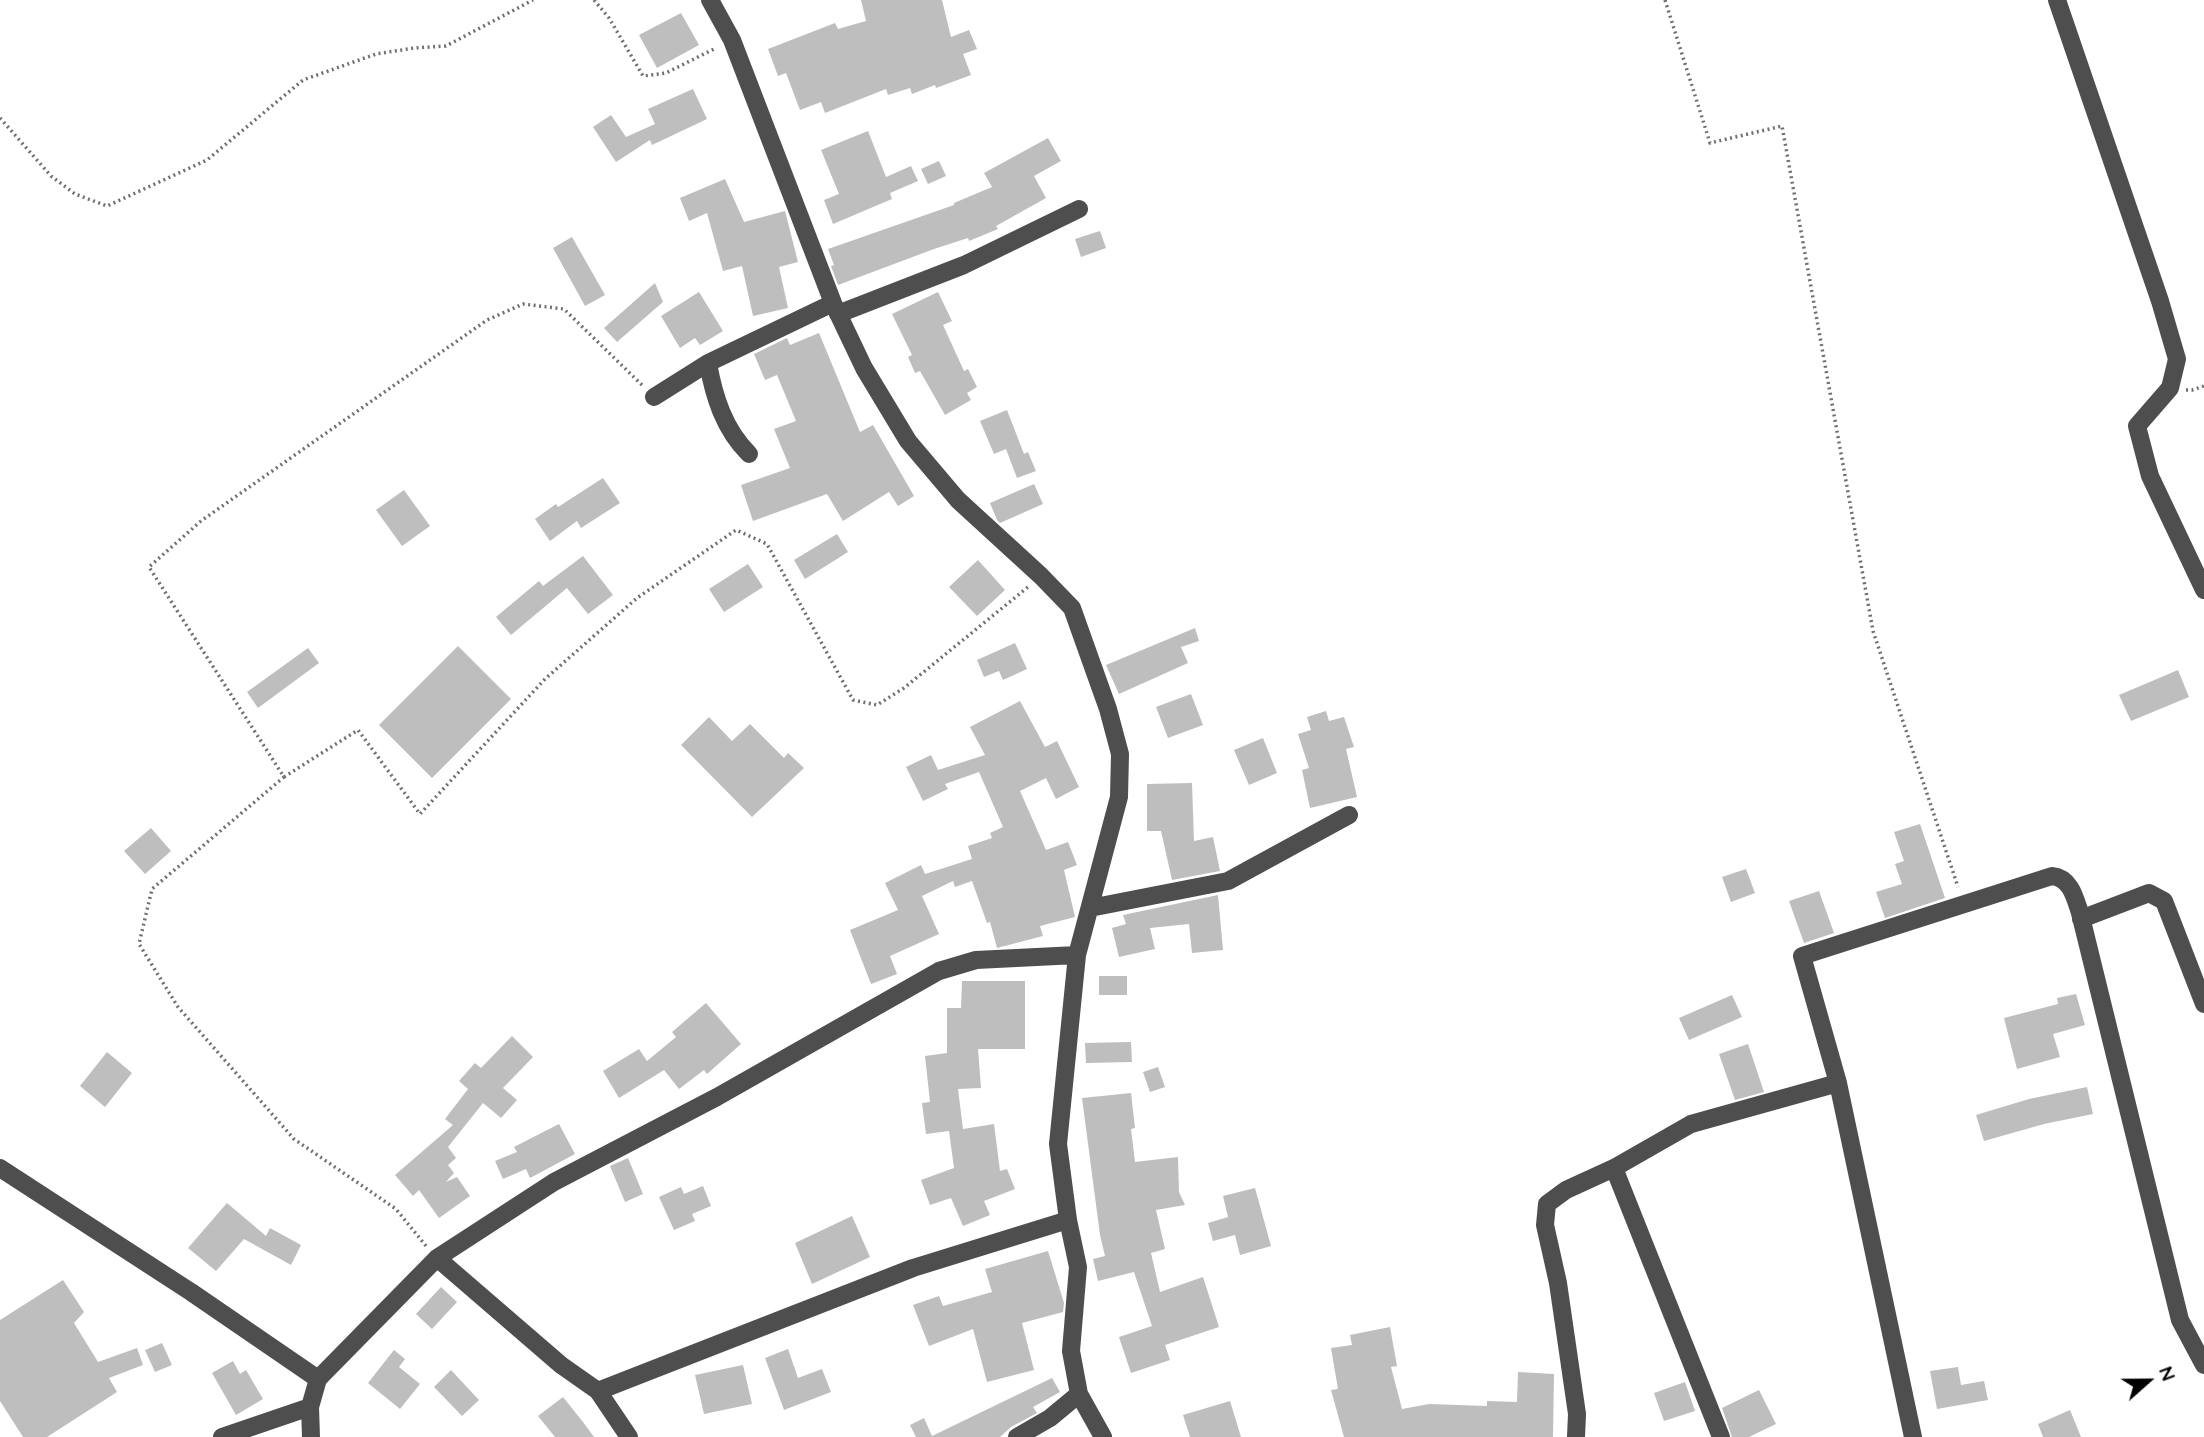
<!DOCTYPE html>
<html>
<head>
<meta charset="utf-8">
<style>
  body { margin:0 }
  #map { position:relative; width:2204px; height:1437px; overflow:hidden; background:#fff; font-family:Quicksand,sans-serif }
  canvas { display:block }
  .north { position:absolute; left:2113px; top:1346px; width:70px; height:70px; -webkit-text-stroke:5px #fff; paint-order:stroke; rotate:69deg; font-size:19px; font-weight:700; line-height:28px; text-align:center; color:#000 }
  .north::after { content:''; display:block; margin:auto; width:24px; height:32px; background:#000; clip-path:polygon(50% 0,100% 100%,50% 72%,0 100%) }
</style>
</head>
<body>
<div id="map">
<canvas width="2204" height="1437"></canvas>
<div class="north">N</div>
</div>
<script>
const c = document.querySelector('canvas').getContext('2d');
c.lineJoin = 'round';
function fill(path, color) {
  c.fillStyle = color;
  c.fill(path, 'evenodd');
}
function stroke(path, color, width, dash) {
  c.strokeStyle = color;
  c.lineWidth = width;
  c.lineCap = dash ? 'butt' : 'round';
  c.setLineDash(dash || []);
  c.stroke(path);
}
const building = new Path2D(`
  M 861,0 L 942,0 L 951,37 L 969,30 L 977,49 L 963,54 L 971,75 L 936,88 L 935,85 L 912,94 L 910,88 L 888,95 L 886,89 L 825,113 L 821,102 L 800,110 L 786,73 L 778,76 L 768,49 L 835,23 L 838,29 L 866,21 Z
  M 681,13 L 699,45 L 657,68 L 639,35 Z
  M 693,89 L 707,119 L 652,145 L 650,140 L 616,162 L 593,127 L 611,115 L 626,137 L 655,124 L 648,109 Z
  M 868,131 L 886,177 L 911,166 L 918,181 L 890,193 L 892,199 L 833,224 L 824,200 L 839,194 L 821,150 Z
  M 1048,138 L 1061,161 L 1034,176 L 1046,198 L 996,226 L 998,229 L 969,241 L 968,238 L 934,249 L 838,285 L 831,266 L 834,265 L 828,249 L 954,205 L 954,203 L 992,187 L 984,173 Z
  M 939,161 L 946,176 L 928,184 L 921,169 Z
  M 725,179 L 744,222 L 785,211 L 798,262 L 779,267 L 788,308 L 753,316 L 742,266 L 723,271 L 707,213 L 689,221 L 680,198 Z
  M 1100,231 L 1106,248 L 1081,257 L 1075,239 Z
  M 572,237 L 605,295 L 585,306 L 553,248 Z
  M 655,283 L 663,302 L 617,342 L 604,328 Z
  M 699,292 L 723,331 L 700,345 L 695,338 L 680,348 L 661,316 Z
  M 938,292 L 952,321 L 943,325 L 964,371 L 968,369 L 977,387 L 967,393 L 971,400 L 945,415 L 920,371 L 915,373 L 908,357 L 912,355 L 892,314 Z
  M 819,333 L 860,432 L 873,425 L 914,496 L 898,506 L 889,492 L 843,521 L 827,494 L 753,521 L 741,485 L 790,468 L 774,429 L 796,421 L 777,375 L 765,380 L 754,354 L 787,338 L 790,345 Z
  M 1007,410 L 1024,454 L 1028,452 L 1036,471 L 1017,478 L 1006,449 L 994,454 L 980,421 Z
  M 603,478 L 620,503 L 581,528 L 577,521 L 550,541 L 535,519 L 556,504 L 558,507 Z
  M 1034,484 L 1043,504 L 1000,523 L 997,520 L 990,503 Z
  M 404,490 L 430,526 L 402,546 L 376,510 Z
  M 837,534 L 848,552 L 805,579 L 794,560 Z
  M 583,556 L 613,595 L 588,614 L 567,588 L 511,635 L 496,617 L 539,581 L 543,586 Z
  M 978,560 L 1005,590 L 977,616 L 949,587 Z
  M 748,564 L 763,587 L 724,612 L 709,589 Z
  M 1195,628 L 1199,641 L 1181,647 L 1188,663 L 1119,694 L 1106,665 Z
  M 1015,643 L 1027,669 L 1003,680 L 999,671 L 984,677 L 977,660 Z
  M 458,646 L 511,699 L 432,778 L 379,725 Z
  M 308,648 L 319,663 L 258,708 L 247,692 Z
  M 2178,670 L 2189,697 L 2131,721 L 2119,695 Z
  M 1191,694 L 1203,725 L 1168,738 L 1156,707 Z
  M 1020,701 L 1045,747 L 1057,741 L 1079,787 L 1056,799 L 1046,778 L 1020,791 L 1046,850 L 1068,842 L 1077,865 L 1064,870 L 1075,917 L 1040,926 L 1043,936 L 997,948 L 990,922 L 987,923 L 972,881 L 955,887 L 953,881 L 922,896 L 939,934 L 890,956 L 897,974 L 871,984 L 850,930 L 898,910 L 885,883 L 921,865 L 925,874 L 972,859 L 968,846 L 992,838 L 990,833 L 1003,827 L 979,772 L 945,784 L 948,789 L 923,801 L 906,767 L 931,755 L 938,770 L 985,755 L 970,727 Z
  M 1326,711 L 1329,721 L 1344,717 L 1354,747 L 1346,749 L 1357,797 L 1310,808 L 1302,770 L 1309,768 L 1298,734 L 1311,730 L 1307,717 Z
  M 709,717 L 732,741 L 750,724 L 784,758 L 788,753 L 804,768 L 752,817 L 681,745 Z
  M 1263,738 L 1277,773 L 1249,785 L 1234,750 Z
  M 1192,783 L 1194,841 L 1213,837 L 1220,871 L 1172,880 L 1161,831 L 1147,831 L 1147,784 Z
  M 1920,824 L 1945,898 L 1885,918 L 1876,892 L 1902,884 L 1895,864 L 1904,861 L 1894,832 Z
  M 151,828 L 171,851 L 145,874 L 124,851 Z
  M 1746,869 L 1755,893 L 1731,902 L 1722,877 Z
  M 1819,891 L 1834,933 L 1804,943 L 1789,901 Z
  M 1218,895 L 1223,950 L 1192,953 L 1189,924 L 1150,928 L 1155,949 L 1119,957 L 1112,928 L 1126,924 L 1123,915 Z
  M 1099,976 L 1127,976 L 1127,995 L 1099,995 Z
  M 962,981 L 1025,981 L 1025,1049 L 978,1049 L 981,1088 L 958,1089 L 963,1129 L 994,1124 L 1000,1171 L 1007,1169 L 1015,1189 L 984,1201 L 990,1215 L 963,1226 L 951,1198 L 930,1205 L 921,1180 L 954,1168 L 949,1131 L 926,1134 L 922,1103 L 930,1102 L 925,1056 L 947,1053 L 947,1008 L 961,1008 Z
  M 2076,994 L 2085,1025 L 2053,1034 L 2060,1057 L 2017,1069 L 2004,1018 L 2058,1004 L 2057,998 Z
  M 1732,995 L 1742,1017 L 1689,1040 L 1679,1018 Z
  M 706,1003 L 741,1044 L 707,1074 L 704,1070 L 679,1089 L 664,1070 L 619,1098 L 603,1071 L 639,1049 L 647,1061 L 676,1037 L 672,1032 Z
  M 512,1036 L 533,1057 L 503,1088 L 517,1100 L 501,1118 L 483,1103 L 448,1147 L 456,1158 L 448,1165 L 454,1173 L 446,1182 L 457,1177 L 470,1196 L 439,1218 L 419,1190 L 413,1196 L 395,1175 L 453,1125 L 445,1119 L 468,1089 L 459,1081 L 475,1063 L 481,1068 Z
  M 1131,1042 L 1132,1062 L 1086,1063 L 1085,1043 Z
  M 1748,1044 L 1764,1092 L 1735,1100 L 1719,1054 Z
  M 107,1052 L 132,1073 L 105,1107 L 80,1086 Z
  M 1158,1067 L 1165,1087 L 1150,1092 L 1143,1072 Z
  M 2087,1087 L 2093,1114 L 2044,1124 L 1984,1141 L 1976,1115 L 2029,1099 Z
  M 1131,1093 L 1135,1128 L 1131,1129 L 1135,1162 L 1178,1157 L 1179,1192 L 1185,1205 L 1156,1210 L 1165,1249 L 1151,1253 L 1160,1292 L 1203,1277 L 1219,1327 L 1165,1345 L 1170,1360 L 1131,1373 L 1119,1337 L 1152,1326 L 1134,1272 L 1098,1281 L 1093,1259 L 1105,1256 L 1100,1235 L 1082,1098 Z
  M 559,1124 L 575,1154 L 530,1178 L 526,1169 L 503,1179 L 495,1161 L 517,1152 L 514,1147 Z
  M 628,1158 L 643,1194 L 625,1202 L 610,1166 Z
  M 703,1186 L 711,1206 L 692,1214 L 695,1221 L 674,1230 L 659,1197 L 681,1187 L 684,1194 Z
  M 1255,1188 L 1271,1246 L 1240,1255 L 1235,1235 L 1213,1241 L 1208,1223 L 1228,1217 L 1223,1196 Z
  M 227,1203 L 266,1236 L 270,1228 L 301,1245 L 291,1265 L 244,1239 L 216,1271 L 188,1248 Z
  M 852,1216 L 870,1257 L 812,1284 L 795,1243 Z
  M 1048,1251 L 1064,1303 L 1063,1312 L 1022,1323 L 1034,1370 L 987,1382 L 973,1329 L 929,1346 L 913,1305 L 939,1296 L 943,1306 L 992,1292 L 985,1269 Z
  M 63,1280 L 84,1312 L 74,1323 L 98,1362 L 137,1348 L 143,1365 L 109,1378 L 117,1392 L 47,1437 L 23,1437 L 0,1401 L 0,1320 Z
  M 441,1287 L 457,1302 L 432,1329 L 416,1314 Z
  M 1390,1327 L 1397,1366 L 1391,1367 L 1402,1409 L 1429,1404 L 1487,1406 L 1487,1401 L 1517,1402 L 1518,1372 L 1554,1374 L 1553,1437 L 1344,1437 L 1331,1390 L 1338,1389 L 1331,1348 L 1352,1345 L 1350,1335 Z
  M 162,1343 L 172,1365 L 155,1372 L 145,1350 Z
  M 788,1349 L 798,1378 L 822,1369 L 831,1392 L 784,1410 L 765,1358 Z
  M 394,1350 L 405,1359 L 399,1367 L 420,1384 L 400,1409 L 368,1383 Z
  M 233,1361 L 240,1374 L 246,1370 L 263,1399 L 236,1415 L 212,1373 Z
  M 743,1365 L 752,1404 L 704,1414 L 695,1375 Z
  M 1958,1367 L 1961,1385 L 1984,1381 L 1988,1400 L 1937,1409 L 1930,1371 Z
  M 451,1370 L 479,1400 L 462,1416 L 434,1387 Z
  M 1052,1378 L 1060,1392 L 1033,1407 L 1037,1413 L 1011,1427 L 1000,1437 L 916,1437 L 910,1425 L 924,1418 L 932,1436 Z
  M 1685,1382 L 1695,1411 L 1664,1421 L 1654,1393 Z
  M 1759,1390 L 1776,1424 L 1749,1437 L 1732,1437 L 1722,1408 Z
  M 563,1397 L 583,1422 L 594,1437 L 555,1437 L 538,1416 Z
  M 1230,1401 L 1241,1437 L 1190,1437 L 1183,1415 Z
  M 2070,1410 L 2081,1437 L 2043,1437 L 2038,1424 Z`);
const path = new Path2D(`
  M 594,0 L 609,18 L 643,76 L 666,73 L 716,48
  M 1665,0 L 1710,143 L 1782,126 L 1873,631 L 1958,887
  M 0,118 L 51,176 L 75,194 L 107,206 L 207,160 L 303,80 L 376,54 L 414,48 L 446,46 L 533,0
  M 2186,390 L 2192,390 L 2204,386
  M 284,777 L 358,730 L 420,814 L 545,679 L 637,598 L 736,530 L 767,544 L 853,700 L 877,705 L 904,688 L 1028,587
  M 426,1246 L 396,1209 L 294,1139 L 178,1007 L 139,944 L 152,889 L 284,777 L 149,567 L 201,521 L 487,320 L 523,304 L 564,309 L 642,385`);
const minor = new Path2D(`
  M 710,0 L 732,40 L 833,303 L 864,368 L 908,441 L 958,500 L 1041,576 L 1072,608 L 1108,709 L 1120,754 L 1119,797 L 1077,955 L 1058,1144 L 1068,1220 L 1078,1267 L 1071,1351 L 1079,1394 L 1103,1437
  M 2057,0 L 2160,301 L 2177,359 L 2170,388 L 2137,426 L 2150,476 L 2204,590
  M 838,314 L 964,265 L 1079,209
  M 708,363 C 714,397 724,429 749,454
  M 654,397 L 708,363 L 833,303
  M 1090,908 L 1228,881 L 1349,815
  M 2081,919 L 2149,893 L 2164,901 L 2204,1004
  M 0,1168 L 191,1292 L 318,1379
  M 1614,1168 L 1721,1437
  M 437,1258 L 561,1365 L 598,1391 L 913,1268 L 1068,1220
  M 598,1391 L 629,1437
  M 222,1437 L 310,1407
  M 311,1437 L 310,1407 L 318,1379 L 437,1258 L 554,1182 L 717,1097 L 939,971 L 976,960 L 1077,955
  M 1017,1437 L 1050,1418 L 1079,1394
  M 1576,1437 L 1577,1414 L 1558,1283 L 1545,1225 L 1547,1204 L 1566,1190 L 1614,1168 L 1691,1124 L 1838,1083
  M 1913,1437 L 1838,1083 L 1802,956 L 2052,876 C 2071,878 2075,898 2080,913 L 2180,1320 L 2204,1365`);
fill(building, '#bebebe');
stroke(path, '#707070', 3.5, [2, 3.5]);
stroke(minor, '#4e4e4e', 18);
</script>
</body>
</html>
